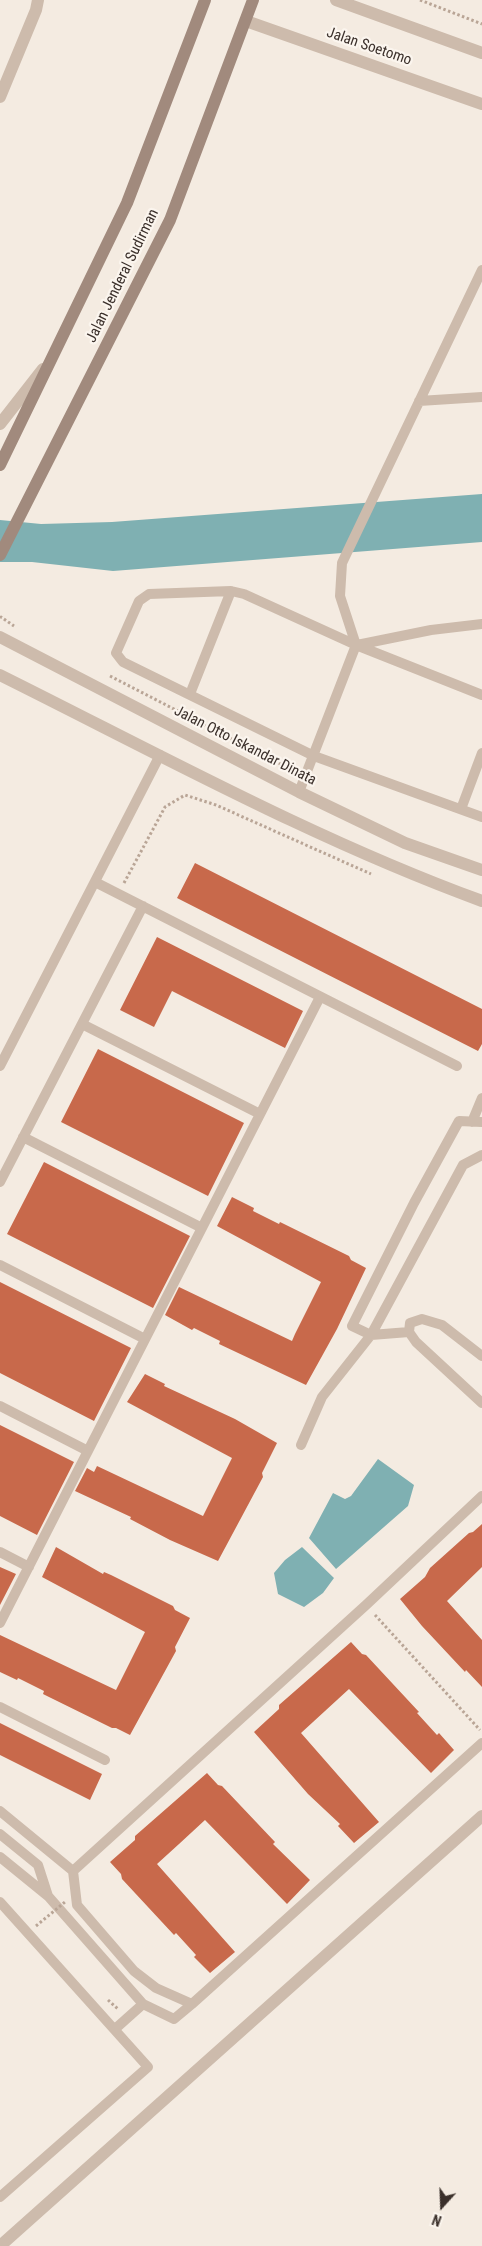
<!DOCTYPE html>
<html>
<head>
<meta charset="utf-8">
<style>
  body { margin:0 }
  #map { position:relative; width:482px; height:2246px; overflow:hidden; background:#f4ebe1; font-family:"Roboto Condensed",sans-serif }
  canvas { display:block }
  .north { position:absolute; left:417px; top:2181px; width:50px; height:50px; -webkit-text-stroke:4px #fbf5ee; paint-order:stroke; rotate:200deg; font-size:14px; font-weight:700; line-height:20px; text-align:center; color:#3b302b }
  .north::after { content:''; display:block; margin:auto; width:18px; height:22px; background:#3b302b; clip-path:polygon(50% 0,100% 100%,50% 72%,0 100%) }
</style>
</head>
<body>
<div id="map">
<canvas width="482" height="2246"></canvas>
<div class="north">N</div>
</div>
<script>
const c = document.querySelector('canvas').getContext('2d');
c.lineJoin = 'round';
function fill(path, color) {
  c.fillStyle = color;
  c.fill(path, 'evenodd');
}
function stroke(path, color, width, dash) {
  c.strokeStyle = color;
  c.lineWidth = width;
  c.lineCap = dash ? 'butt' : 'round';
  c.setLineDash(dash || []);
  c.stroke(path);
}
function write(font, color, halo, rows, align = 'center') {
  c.font = font + ' "Roboto Condensed",sans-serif';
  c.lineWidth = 4.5;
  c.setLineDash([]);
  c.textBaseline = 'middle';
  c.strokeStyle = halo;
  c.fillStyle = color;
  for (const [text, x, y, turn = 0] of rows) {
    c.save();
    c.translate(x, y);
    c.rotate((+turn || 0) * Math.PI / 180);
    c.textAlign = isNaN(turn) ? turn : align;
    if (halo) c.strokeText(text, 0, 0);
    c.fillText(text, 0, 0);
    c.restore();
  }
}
const water = new Path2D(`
  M 482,494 L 482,542 L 113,571 L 32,562 L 0,562 L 0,520 L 41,524 L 112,522 Z
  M 378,1459 L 414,1485 L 408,1506 L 336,1569 L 309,1538 L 333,1493 L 345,1499 L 351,1496 Z
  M 302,1547 L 334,1578 L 323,1593 L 304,1607 L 278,1594 L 274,1573 L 285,1560 Z`);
const building = new Path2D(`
  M 195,863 L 482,1009 L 482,1044 L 478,1051 L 177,898 Z
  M 157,937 L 303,1011 L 285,1048 L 172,991 L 154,1027 L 120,1010 Z
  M 98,1049 L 244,1123 L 208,1196 L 61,1122 Z
  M 44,1162 L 190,1236 L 153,1308 L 7,1234 Z
  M 232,1197 L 254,1208 L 253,1211 L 279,1224 L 280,1222 L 349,1256 L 351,1260 L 366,1268 L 337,1329 L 306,1385 L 236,1352 L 219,1344 L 220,1341 L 194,1328 L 192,1330 L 165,1315 L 179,1287 L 292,1341 L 295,1334 L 321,1282 L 217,1226 Z
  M 0,1282 L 131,1348 L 94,1421 L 0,1373 Z
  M 145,1374 L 165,1384 L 164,1386 L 235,1419 L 277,1443 L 262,1473 L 263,1477 L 218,1561 L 170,1540 L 130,1519 L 131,1517 L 75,1491 L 87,1468 L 94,1472 L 97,1466 L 203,1516 L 232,1458 L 127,1402 Z
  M 0,1425 L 74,1462 L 37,1535 L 0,1516 Z
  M 482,1524 L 482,1567 L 447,1601 L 482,1640 L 482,1687 L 466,1670 L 465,1672 L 422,1626 L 400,1599 L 425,1577 L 430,1568 L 469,1533 L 473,1532 Z
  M 56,1547 L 103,1574 L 104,1572 L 111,1575 L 173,1606 L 175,1610 L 190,1618 L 175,1647 L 176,1651 L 130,1735 L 116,1728 L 112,1728 L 49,1697 L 43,1694 L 44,1691 L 18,1678 L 17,1680 L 0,1672 L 0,1635 L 116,1690 L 145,1632 L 42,1577 Z
  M 0,1567 L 16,1574 L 0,1605 Z
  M 351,1642 L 362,1654 L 366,1655 L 419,1712 L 417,1713 L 437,1735 L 439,1733 L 454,1750 L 431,1773 L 349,1689 L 301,1733 L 379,1822 L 354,1843 L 338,1826 L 340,1824 L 308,1794 L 254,1732 L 279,1709 L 279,1705 Z
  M 0,1723 L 102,1774 L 90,1800 L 0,1755 Z
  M 207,1773 L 218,1785 L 222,1786 L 275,1842 L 273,1844 L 310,1880 L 287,1904 L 205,1820 L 179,1844 L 157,1864 L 235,1952 L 210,1973 L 194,1957 L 196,1955 L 176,1933 L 174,1935 L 122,1879 L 121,1874 L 110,1862 L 135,1840 L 135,1836 Z`);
const path = new Path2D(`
  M 420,0 L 482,24
  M 0,618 L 1,617 L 14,626
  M 110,676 L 294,771
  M 124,883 L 165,807 L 185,795 L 216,805 L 371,874
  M 375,1615 L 480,1730
  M 108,2000 L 118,2009`);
const service = new Path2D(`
  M 419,401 L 482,397
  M 357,645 L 431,630 L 482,624
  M 190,694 L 231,591
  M 482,695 L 356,645 L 244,594 L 231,591 L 149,594 L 139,601 L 116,653 L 123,662 L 314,756 L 482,817
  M 299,792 L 356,645 L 340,596 L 342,563 L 482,270
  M 461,809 L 482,753
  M 95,882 L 457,1066
  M 82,1024 L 260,1114
  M 0,1066 L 160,755
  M 472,1122 L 482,1098
  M 23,1137 L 202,1228
  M 0,1182 L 143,906
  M 0,1265 L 145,1339
  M 409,1332 L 371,1335 L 352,1326 L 414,1203 L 459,1121 L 482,1122
  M 482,1356 L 442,1325 L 422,1319 L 410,1323 L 409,1332 L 416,1342 L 482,1403
  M 0,1406 L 88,1451
  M 301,1445 L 322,1397 L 371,1335 L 463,1165 L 482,1155
  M 0,1552 L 29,1567
  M 0,1623 L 320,997
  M 0,1707 L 105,1760
  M 0,1811 L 73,1871 L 77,1905 L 134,1971 L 156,1988 L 192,2004 L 482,1743
  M 0,1834 L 38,1865 L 48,1896 L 143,2004 L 174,2019 L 192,2004
  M 0,1857 L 48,1896
  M 73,1871 L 366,1605 L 482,1496
  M 0,1902 L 148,2067 L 0,2197
  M 115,2029 L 143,2004`);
const minor = new Path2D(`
  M 336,0 L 482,53
  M 246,21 L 482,104
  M 0,97 L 36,10 L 38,0
  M 0,424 L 43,369
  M 0,637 L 299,792 L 405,843 L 482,870
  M 0,675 C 159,754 315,840 482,901
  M 0,2246 L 482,1816`);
const secondary = new Path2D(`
  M 0,465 L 127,203 L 205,0
  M 0,555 L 170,220 L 253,0`);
const pathBridge = new Path2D(`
  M 36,1926 L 65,1902`);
const streetNames = [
  ["Jalan Soetomo",369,47,19],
  ["Jalan Jenderal Sudirman",123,276,-64],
  ["Jalan Otto Iskandar Dinata",245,746,27]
];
fill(water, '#7fb0b2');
fill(building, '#c8694b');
stroke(path, '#b9a596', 3, [2.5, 2.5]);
stroke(service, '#cdbbac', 10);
stroke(minor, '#cdbbac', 12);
stroke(secondary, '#a18a7d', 12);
stroke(pathBridge, '#b9a596', 3, [2.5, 2.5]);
write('15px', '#3b302b', '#fbf5ee', streetNames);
</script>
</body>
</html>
